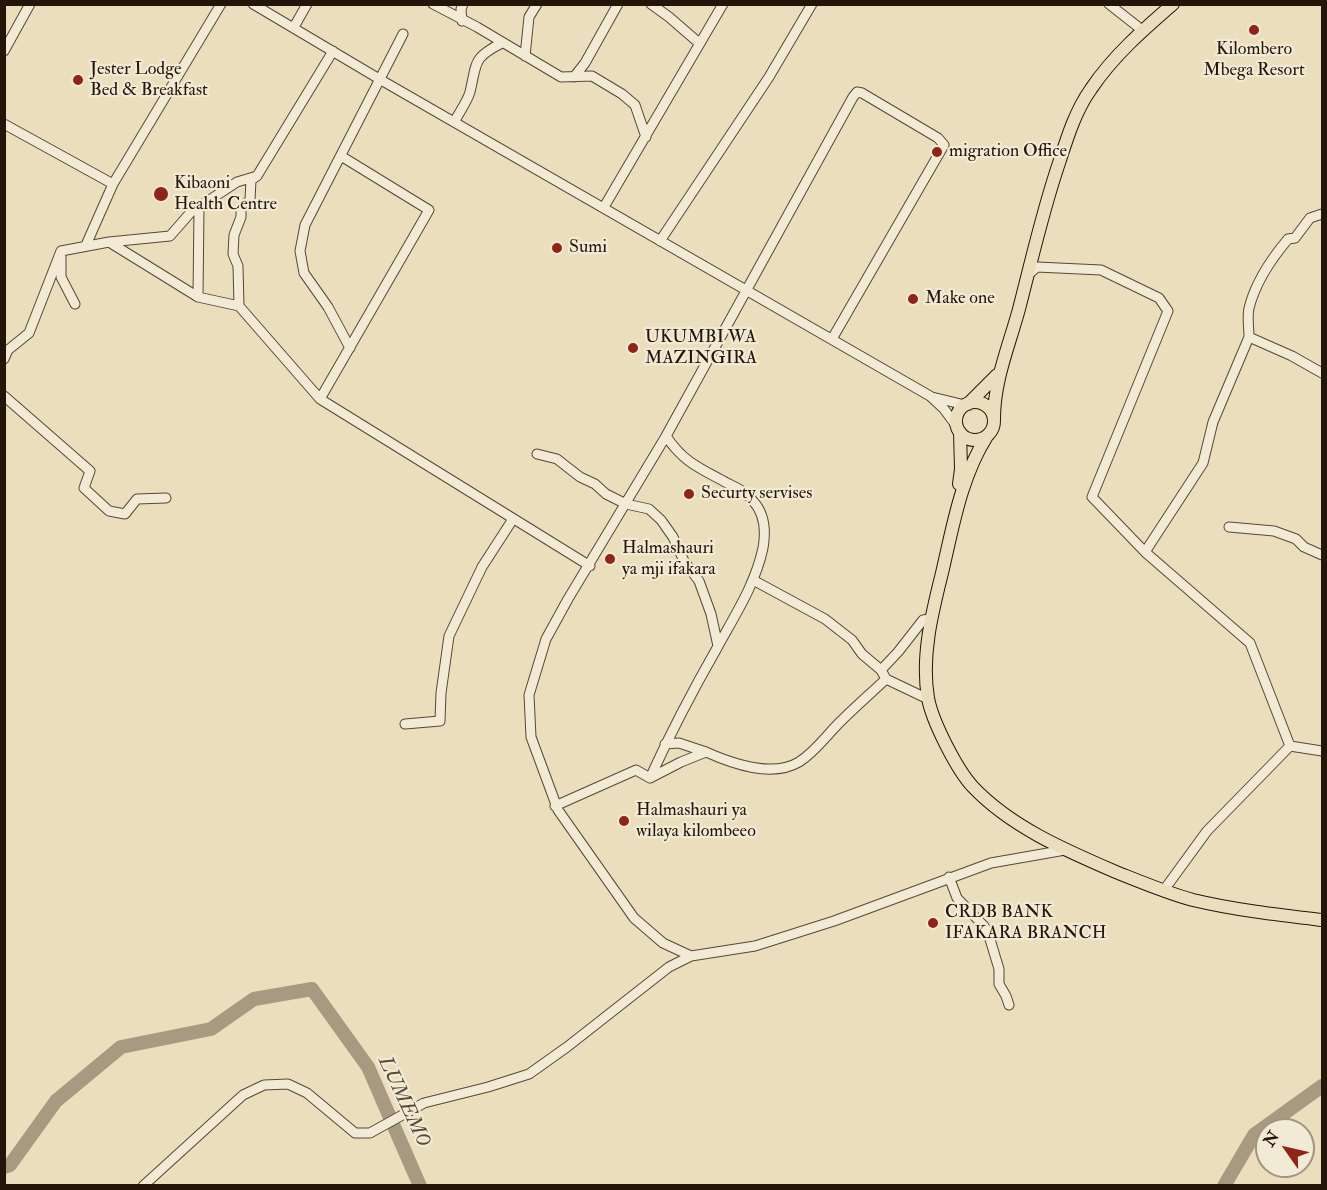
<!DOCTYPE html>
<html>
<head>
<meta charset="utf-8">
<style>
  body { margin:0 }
  #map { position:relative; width:1327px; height:1190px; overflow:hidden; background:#ebdebd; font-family:"IM FELL Double Pica",serif }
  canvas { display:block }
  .frame { position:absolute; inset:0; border:6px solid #24150b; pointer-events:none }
  .north { position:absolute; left:1255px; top:1118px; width:60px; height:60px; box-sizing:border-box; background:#f2ead4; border:2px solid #a09584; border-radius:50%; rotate:304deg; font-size:16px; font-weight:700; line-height:24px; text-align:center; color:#24150b }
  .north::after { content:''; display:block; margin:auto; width:21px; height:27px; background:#8f2418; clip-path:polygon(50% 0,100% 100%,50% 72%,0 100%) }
</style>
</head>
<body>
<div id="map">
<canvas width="1327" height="1190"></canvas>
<div class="frame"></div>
<div class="north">N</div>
</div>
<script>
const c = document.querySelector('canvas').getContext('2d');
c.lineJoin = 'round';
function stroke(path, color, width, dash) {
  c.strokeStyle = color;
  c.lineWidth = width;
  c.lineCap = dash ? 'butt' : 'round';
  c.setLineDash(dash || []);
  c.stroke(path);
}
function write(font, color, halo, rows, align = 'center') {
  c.font = font + ' "IM FELL Double Pica",serif';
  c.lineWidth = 4.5;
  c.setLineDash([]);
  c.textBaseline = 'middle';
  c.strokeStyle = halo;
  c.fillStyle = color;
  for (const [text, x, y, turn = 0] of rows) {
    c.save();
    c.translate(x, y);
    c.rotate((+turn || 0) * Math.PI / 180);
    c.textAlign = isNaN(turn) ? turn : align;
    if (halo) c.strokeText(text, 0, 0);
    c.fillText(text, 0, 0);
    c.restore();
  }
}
const river = new Path2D(`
  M 4,1167 L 10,1165 L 56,1101 L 121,1047 L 211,1029 L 254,999 L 312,989 L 368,1067 L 420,1186
  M 1224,1186 L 1254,1135 L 1322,1086`);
const minor = new Path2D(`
  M 253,4 L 381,80 L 930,396 L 944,409 L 958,428
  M 433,4 L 477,27 L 561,77 L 592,76 L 622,94 L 635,105 L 646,137
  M 651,4 L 669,17 L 699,43
  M 1109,4 L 1142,30
  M 462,21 L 461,9 L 463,4
  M 294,27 L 307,4
  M 4,51 L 30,4
  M 525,56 L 529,17 L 537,4
  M 574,77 L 585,63 L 618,4
  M 454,122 C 459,113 467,102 470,92 C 477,63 472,58 502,43
  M 4,124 L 113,184
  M 604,207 L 723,4
  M 660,241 L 769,77 L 812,4
  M 109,242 L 198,297 L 239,306 L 320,399 L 590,566
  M 86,245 L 113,184 L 221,4
  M 61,257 L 61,277 L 75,304
  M 1027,276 L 1037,267 L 1101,270 L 1159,298 L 1168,311 L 1092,497 L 1145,552 L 1250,643 L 1290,746
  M 198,297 L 199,207
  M 239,306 L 238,266 L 233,254 L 234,235 L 241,217 L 241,208 L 250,200 L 251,180 L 257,176
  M 1249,337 C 1249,328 1247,317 1249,308 C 1255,284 1272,258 1288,239 L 1295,238 L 1310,218 L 1322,214
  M 350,348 L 328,307 L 304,273 L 300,251 L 305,225 L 403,34
  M 4,359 L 8,350 L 29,333 L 61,251 L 109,242 L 170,236 L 191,212 L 237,182 L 257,176 L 333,51
  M 4,396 L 90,471 L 84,488 L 109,511 L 125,514 L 137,499 L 166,498
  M 932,397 L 965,405
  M 320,399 L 429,210 L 341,156
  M 537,454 L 557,459 L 580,477 L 595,484 L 606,494 L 626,504 L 649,509 L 661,520 L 673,537 L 684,561 L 699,581 L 711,614 L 718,646
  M 1229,527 L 1274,531 L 1296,539 L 1304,547 L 1322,555
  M 1145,552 L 1203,463 L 1213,422 L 1249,337 L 1292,356 L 1322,373
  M 753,580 L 825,619 L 852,640 L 862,654 L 881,670 L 886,679 L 928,699
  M 881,670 L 898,652 L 923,620 L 930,619
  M 405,724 L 440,721 L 441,693 L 449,636 L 482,567 L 513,519
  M 665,744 L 679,743 L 706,752
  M 650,778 C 670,734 693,690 717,648 C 735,615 755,585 763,548 C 766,531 765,514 753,501 C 746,492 737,488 727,483 C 700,468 684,463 666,436
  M 555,806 L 636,770 L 650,778 L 681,762 L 706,752 C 733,764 772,778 799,762 C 815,752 826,736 839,723 C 854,708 870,694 886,679
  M 949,877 L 957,898 L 984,926 L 989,936 L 999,969 L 999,984 L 1006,996 L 1009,1005
  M 1164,890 L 1207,831 L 1290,746 L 1322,751
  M 691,956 L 663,943 L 634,918 L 558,810 L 531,737 L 529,695 L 546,639 L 568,599 L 666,436 L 853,97 L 857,92 L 862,93 L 938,138 L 944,145 L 832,339
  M 143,1186 L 243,1095 L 264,1085 L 288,1084 L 307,1093 L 355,1133 L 370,1133 L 424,1103 L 488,1087 L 529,1074 L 567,1047 L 669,967 L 691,956 L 755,946 L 834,921 L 991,863 L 1065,850`);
const major = new Path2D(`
  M956 421a19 19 0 1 1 38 0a19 19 0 1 1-38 0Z
  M 968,404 L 997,375
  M 994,419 C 994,380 1009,346 1019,309 C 1032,259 1043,209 1060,160 C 1068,135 1076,110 1091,89 C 1113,56 1143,30 1173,4
  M 987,436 C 961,477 953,526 942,573 C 932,613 921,656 928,698 C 932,721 957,770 973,787 C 1011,827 1065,850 1116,872 C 1141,882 1167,893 1193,900 C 1235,910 1279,915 1322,920
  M 959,484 L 961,469 L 960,432`);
const markers = [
  [1254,30,6,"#8f2418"],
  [78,80,6,"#8f2418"],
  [937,152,6,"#8f2418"],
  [161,194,8,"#8f2418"],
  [557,248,6,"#8f2418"],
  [913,299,6,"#8f2418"],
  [633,348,6,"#8f2418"],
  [689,494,6,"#8f2418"],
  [610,559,6,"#8f2418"],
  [624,821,6,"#8f2418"],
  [933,923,6,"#8f2418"]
];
const poiNames = [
  ["Kilombero",1254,50,"center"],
  ["Mbega Resort",1254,71,"center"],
  ["Jester Lodge",90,70],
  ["Bed & Breakfast",90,91],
  ["migration Office",949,152],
  ["Kibaoni",174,184],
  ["Health Centre",174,205],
  ["Sumi",569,248],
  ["Make one",925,299],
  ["UKUMBI WA",645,338],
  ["MAZINGIRA",645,359],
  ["Securty servises",701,494],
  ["Halmashauri",622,549],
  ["ya mji ifakara",622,570],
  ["Halmashauri ya",636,811],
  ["wilaya kilombeeo",636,832],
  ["CRDB BANK",945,913],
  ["IFAKARA BRANCH",945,934]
];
const waterNames = [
  ["LUMEMO",403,1102,65]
];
stroke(river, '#a79a80', 14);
stroke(minor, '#564738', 11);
stroke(major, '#24150b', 14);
stroke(minor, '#f2ead4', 9);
stroke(major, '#ebdebd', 12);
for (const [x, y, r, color] of markers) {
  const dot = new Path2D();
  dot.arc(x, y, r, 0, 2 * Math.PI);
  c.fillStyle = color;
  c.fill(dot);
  stroke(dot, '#f2ead4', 2);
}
write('18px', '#24150b', '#f2ead4', poiNames, 'left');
write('italic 20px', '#584a3a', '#f2ead4', waterNames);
</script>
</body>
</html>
